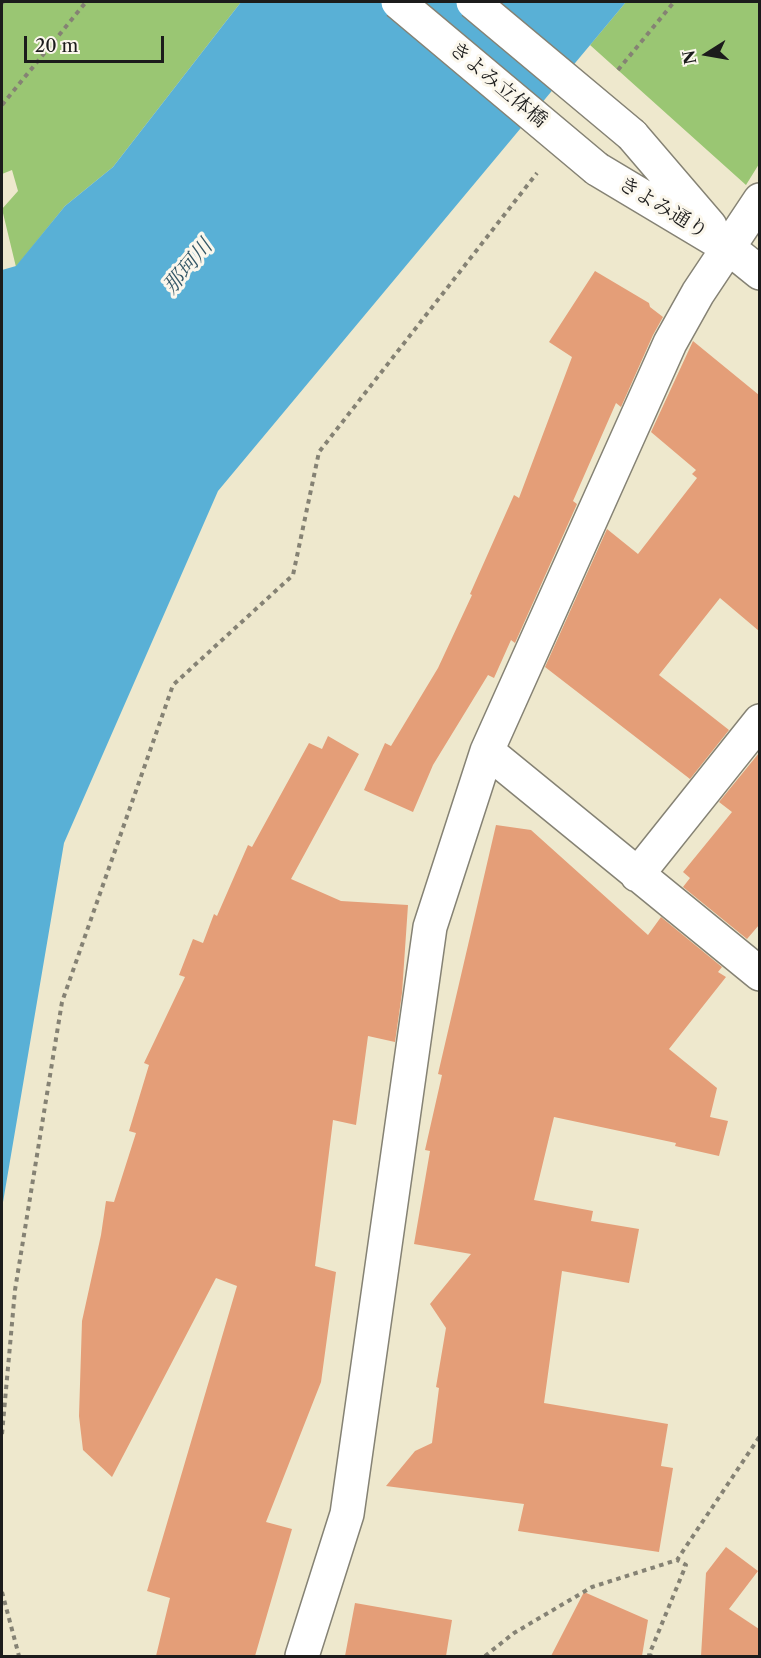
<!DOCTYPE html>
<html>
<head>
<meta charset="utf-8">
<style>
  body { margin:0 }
  #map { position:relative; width:761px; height:1658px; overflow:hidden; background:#eee8cd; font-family:"Libre Caslon Text",serif }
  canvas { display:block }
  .frame { position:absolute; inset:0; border:3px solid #1c1c1c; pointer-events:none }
  .north { position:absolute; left:677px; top:24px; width:60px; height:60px; -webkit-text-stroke:4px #fbf7ec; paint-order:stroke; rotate:259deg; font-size:16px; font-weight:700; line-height:24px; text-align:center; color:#1c1c1c }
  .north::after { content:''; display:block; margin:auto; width:21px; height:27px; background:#1c1c1c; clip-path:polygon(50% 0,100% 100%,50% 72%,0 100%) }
  .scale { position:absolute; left:24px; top:36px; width:140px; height:27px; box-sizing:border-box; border:3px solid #1c1c1c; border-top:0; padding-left:8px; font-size:18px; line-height:21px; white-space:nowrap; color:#1c1c1c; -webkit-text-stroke:4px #fbf7ec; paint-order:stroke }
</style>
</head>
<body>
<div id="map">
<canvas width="761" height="1658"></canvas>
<div class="frame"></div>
<div class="north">N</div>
<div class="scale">20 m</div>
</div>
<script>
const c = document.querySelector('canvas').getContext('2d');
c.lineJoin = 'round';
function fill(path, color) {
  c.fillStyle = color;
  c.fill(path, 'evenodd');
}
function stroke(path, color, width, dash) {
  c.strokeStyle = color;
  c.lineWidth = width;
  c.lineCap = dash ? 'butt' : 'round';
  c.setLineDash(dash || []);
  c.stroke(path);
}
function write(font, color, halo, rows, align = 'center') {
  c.font = font + ' "Libre Caslon Text","Noto Serif JP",serif';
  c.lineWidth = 6;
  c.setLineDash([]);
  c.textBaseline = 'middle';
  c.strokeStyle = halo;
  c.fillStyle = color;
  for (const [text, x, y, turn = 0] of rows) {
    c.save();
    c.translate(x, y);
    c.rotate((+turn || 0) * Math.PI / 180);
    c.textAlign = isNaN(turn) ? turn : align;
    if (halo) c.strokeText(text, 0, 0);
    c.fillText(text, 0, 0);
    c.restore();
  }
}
const green = new Path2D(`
  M 2,2 L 241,2 L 113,167 L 65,206 L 16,267 L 2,209 L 18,191 L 12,170 L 2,174 Z
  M 626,2 L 759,2 L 759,164 L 746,185 L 590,45 Z`);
const water = new Path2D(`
  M 241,2 L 626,2 L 218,491 L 64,843 L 2,1208 L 2,270 L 16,266 L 65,206 L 113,167 Z`);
const building = new Path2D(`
  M 595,271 L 649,303 L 650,307 L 663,317 L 653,335 L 621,407 L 616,403 L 573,501 L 577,504 L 515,643 L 511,640 L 494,678 L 488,675 L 433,765 L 413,812 L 364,790 L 385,743 L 391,746 L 438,668 L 472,595 L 470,594 L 514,495 L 519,498 L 572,357 L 549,342 Z
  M 693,341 L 759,395 L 759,631 L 720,598 L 659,675 L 729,730 L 690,779 L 545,667 L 607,529 L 638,554 L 697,478 L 692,474 L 696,470 L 651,432 Z
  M 328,736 L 359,754 L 291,879 L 341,901 L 408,905 L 402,993 L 395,1042 L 368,1036 L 356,1125 L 333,1120 L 315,1266 L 336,1272 L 321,1382 L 266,1522 L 292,1529 L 255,1656 L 156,1656 L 170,1598 L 147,1591 L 237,1286 L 216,1278 L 112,1477 L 83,1450 L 79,1416 L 82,1321 L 101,1235 L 106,1201 L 114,1202 L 136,1133 L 129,1131 L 149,1065 L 144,1063 L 185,977 L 179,975 L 193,939 L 203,943 L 214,914 L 217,916 L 248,845 L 252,847 L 309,743 L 322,749 Z
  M 759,753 L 759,925 L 747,939 L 683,887 L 690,878 L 683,872 L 732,812 L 719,802 Z
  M 496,825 L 531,830 L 648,935 L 661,917 L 722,967 L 718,972 L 726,977 L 669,1049 L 717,1088 L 710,1117 L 728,1121 L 719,1156 L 675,1146 L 676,1143 L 554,1117 L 534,1200 L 593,1211 L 591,1221 L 639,1229 L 629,1283 L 562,1271 L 544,1403 L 668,1424 L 661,1466 L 673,1468 L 659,1552 L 518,1531 L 524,1504 L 386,1486 L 415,1451 L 432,1443 L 439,1388 L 436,1387 L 446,1328 L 430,1304 L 471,1254 L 414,1244 L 430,1151 L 425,1150 L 442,1075 L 438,1074 Z
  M 726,1547 L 758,1571 L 729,1609 L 759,1629 L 759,1656 L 701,1656 L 706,1573 Z
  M 584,1592 L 648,1620 L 642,1656 L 551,1656 Z
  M 355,1603 L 452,1620 L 446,1656 L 345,1656 Z`);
const path = new Path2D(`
  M 2,3 L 3,2
  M 618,70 L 674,2
  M 2,105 L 86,2
  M 2,1434 L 15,1290 L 62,1002 L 173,685 L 293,575 L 319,452 L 537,173
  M 2,1592 L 19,1656
  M 485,1656 L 514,1633 L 592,1587 L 677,1560 L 760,1436
  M 652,1656 L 649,1655 L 686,1565 L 677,1560`);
const minor = new Path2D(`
  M 632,135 L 710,226
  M 597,169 L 729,248 L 760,273
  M 487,751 L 760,974
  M 637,875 L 760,721
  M 302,1656 L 347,1514 L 430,927 L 487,751 L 670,343 L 698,293 L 760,200`);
const minorBridge = new Path2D(`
  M 398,2 L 597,169
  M 473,2 L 632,135`);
const streetNames = [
  ["きよみ立体橋",498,85,40],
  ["きよみ通り",663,208,31]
];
const waterNames = [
  ["那珂川",188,267,-50]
];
fill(green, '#9ac673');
fill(water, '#59b0d6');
fill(building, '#e49e78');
stroke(minor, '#858274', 36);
stroke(path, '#858274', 4, [4.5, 4.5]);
stroke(minor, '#fff', 33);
stroke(minorBridge, '#858274', 36, []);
stroke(minorBridge, '#fff', 33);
write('20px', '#1c1c1c', '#fbf7ec', streetNames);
write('italic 21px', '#345766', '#fbf7ec', waterNames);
</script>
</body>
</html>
